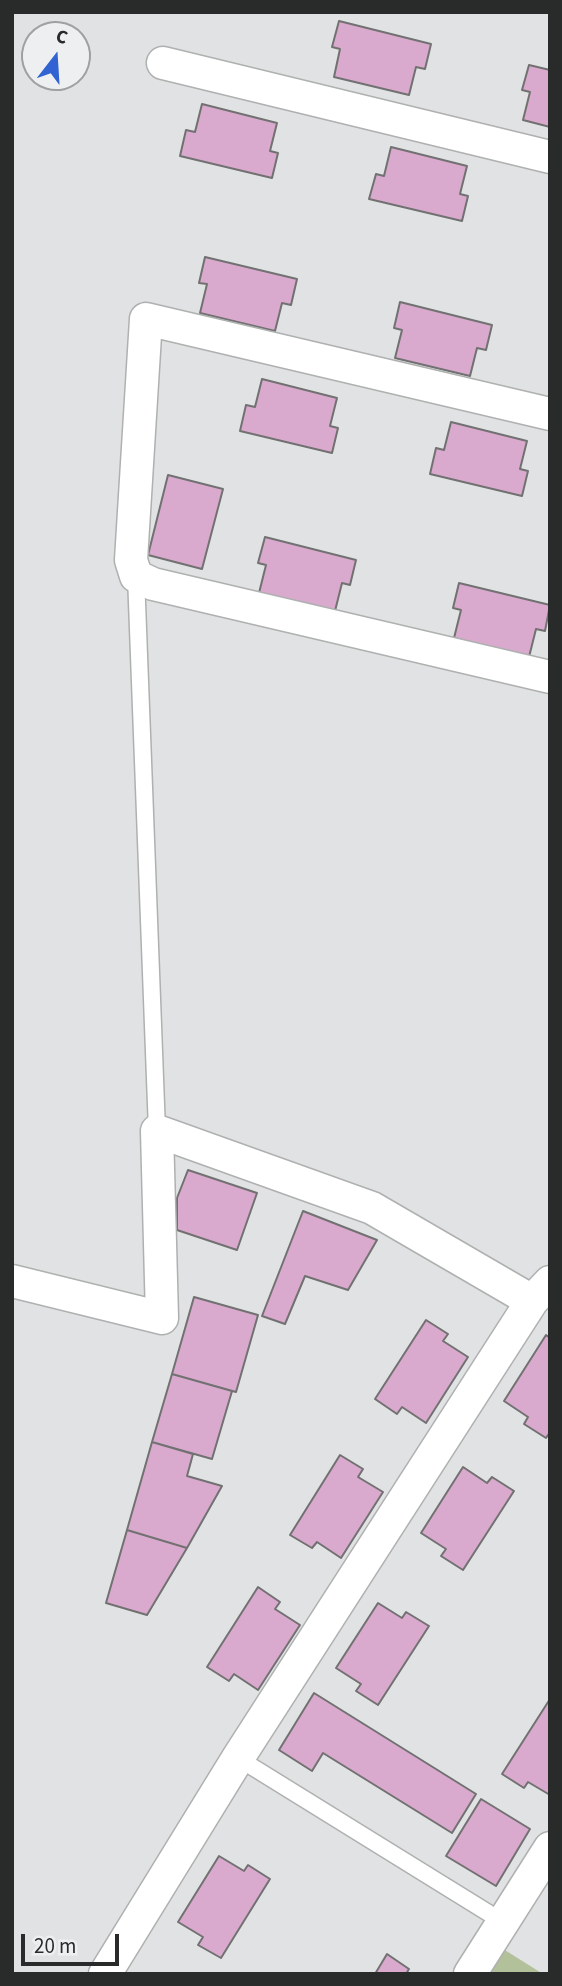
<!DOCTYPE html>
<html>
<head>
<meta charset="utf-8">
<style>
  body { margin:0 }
  #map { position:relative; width:562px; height:1986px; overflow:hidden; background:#e1e2e3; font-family:"Source Sans 3",sans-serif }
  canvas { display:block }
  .frame { position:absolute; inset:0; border:14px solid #292a2a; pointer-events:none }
  .north { position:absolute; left:21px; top:21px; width:70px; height:70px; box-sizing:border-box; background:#eeeff0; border:2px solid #9fa0a1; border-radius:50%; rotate:17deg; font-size:19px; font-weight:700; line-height:28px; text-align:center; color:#292a2a }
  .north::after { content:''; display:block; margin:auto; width:24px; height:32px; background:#3263d2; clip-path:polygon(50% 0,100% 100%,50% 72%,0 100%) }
  .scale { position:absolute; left:21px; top:1934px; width:98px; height:32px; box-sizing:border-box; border:4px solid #292a2a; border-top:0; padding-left:9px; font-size:21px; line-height:24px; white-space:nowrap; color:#292a2a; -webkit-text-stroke:5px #eeeff0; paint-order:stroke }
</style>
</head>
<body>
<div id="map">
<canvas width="562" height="1986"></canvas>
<div class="frame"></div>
<div class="north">С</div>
<div class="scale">20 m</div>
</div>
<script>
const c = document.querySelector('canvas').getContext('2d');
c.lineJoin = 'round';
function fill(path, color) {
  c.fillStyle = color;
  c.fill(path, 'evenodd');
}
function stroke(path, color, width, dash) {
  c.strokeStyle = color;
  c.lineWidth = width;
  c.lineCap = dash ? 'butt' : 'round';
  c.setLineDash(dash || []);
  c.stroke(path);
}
const green = new Path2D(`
  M 500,1947 L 543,1974 L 484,1974 Z`);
const building = new Path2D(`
  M 339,21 L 431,44 L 425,69 L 416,67 L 409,95 L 334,77 L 340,49 L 332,47 Z
  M 529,65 L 550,70 L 550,127 L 523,120 L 530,92 L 522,90 Z
  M 202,104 L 277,123 L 270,151 L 278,153 L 272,178 L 180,156 L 186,130 L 195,132 Z
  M 391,147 L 467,166 L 460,194 L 468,196 L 462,221 L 369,199 L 376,174 L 384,176 Z
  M 205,257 L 297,279 L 291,305 L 282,303 L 275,331 L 200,313 L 207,284 L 199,283 Z
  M 400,302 L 492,325 L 486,350 L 477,348 L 470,376 L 395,358 L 402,330 L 394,328 Z
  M 262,379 L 337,398 L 330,426 L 338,428 L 332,453 L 240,431 L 246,405 L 255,407 Z
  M 451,422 L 527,441 L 520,469 L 528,471 L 522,496 L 430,474 L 436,448 L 444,450 Z
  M 168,475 L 223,489 L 202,569 L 148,555 Z
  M 265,537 L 356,560 L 350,585 L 342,583 L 335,611 L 259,593 L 266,565 L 258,563 Z
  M 459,583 L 550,605 L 545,631 L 536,629 L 529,657 L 454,638 L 461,610 L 453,608 Z
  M 188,1170 L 257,1193 L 237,1250 L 177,1230 L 177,1198 Z
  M 303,1211 L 377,1240 L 348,1290 L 305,1276 L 285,1324 L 262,1316 Z
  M 194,1297 L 258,1315 L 236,1392 L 172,1374 Z
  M 426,1320 L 448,1334 L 443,1341 L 468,1357 L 426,1423 L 402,1407 L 397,1414 L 375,1399 Z
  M 546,1335 L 550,1338 L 550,1432 L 546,1438 L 524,1424 L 528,1417 L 504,1401 Z
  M 172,1374 L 232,1391 L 212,1459 L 152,1442 Z
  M 152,1442 L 193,1454 L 187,1476 L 222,1486 L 187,1548 L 127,1530 Z
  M 340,1455 L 363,1469 L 358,1477 L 383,1492 L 341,1558 L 317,1542 L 312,1548 L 290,1535 Z
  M 463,1467 L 487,1483 L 492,1477 L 514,1491 L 463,1570 L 441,1556 L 446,1549 L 421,1533 Z
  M 127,1530 L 187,1548 L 147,1615 L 106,1603 Z
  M 258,1587 L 280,1602 L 275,1609 L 300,1625 L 258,1690 L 234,1674 L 229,1681 L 207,1667 Z
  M 378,1603 L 402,1618 L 406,1612 L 429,1626 L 378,1705 L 356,1691 L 361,1684 L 336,1668 Z
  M 314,1693 L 476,1794 L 452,1833 L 323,1753 L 312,1771 L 279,1750 Z
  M 550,1699 L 550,1795 L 528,1782 L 524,1788 L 502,1774 Z
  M 481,1799 L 530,1829 L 496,1886 L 446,1856 Z
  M 219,1856 L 244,1871 L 248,1865 L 270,1879 L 221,1958 L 198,1945 L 203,1937 L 178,1922 Z
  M 387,1954 L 409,1969 L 406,1974 L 375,1974 Z`);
const service = new Path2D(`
  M 136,576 L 157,1131
  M 238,1758 L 503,1922`);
const minor = new Path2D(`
  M 163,63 L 550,157
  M 550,414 L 146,319 L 131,560 L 136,576 L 153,584 L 550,677
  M 12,1281 L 162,1318 L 157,1131 L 372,1208 L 532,1301
  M 105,1974 L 238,1758 L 532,1301 L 550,1282
  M 470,1974 L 550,1848`);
fill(green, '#b3c19a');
fill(building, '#daaace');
stroke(building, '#727172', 2);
stroke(service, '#afb0b0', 19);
stroke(minor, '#afb0b0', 35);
stroke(service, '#fff', 16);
stroke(minor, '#fff', 32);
</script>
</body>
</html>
